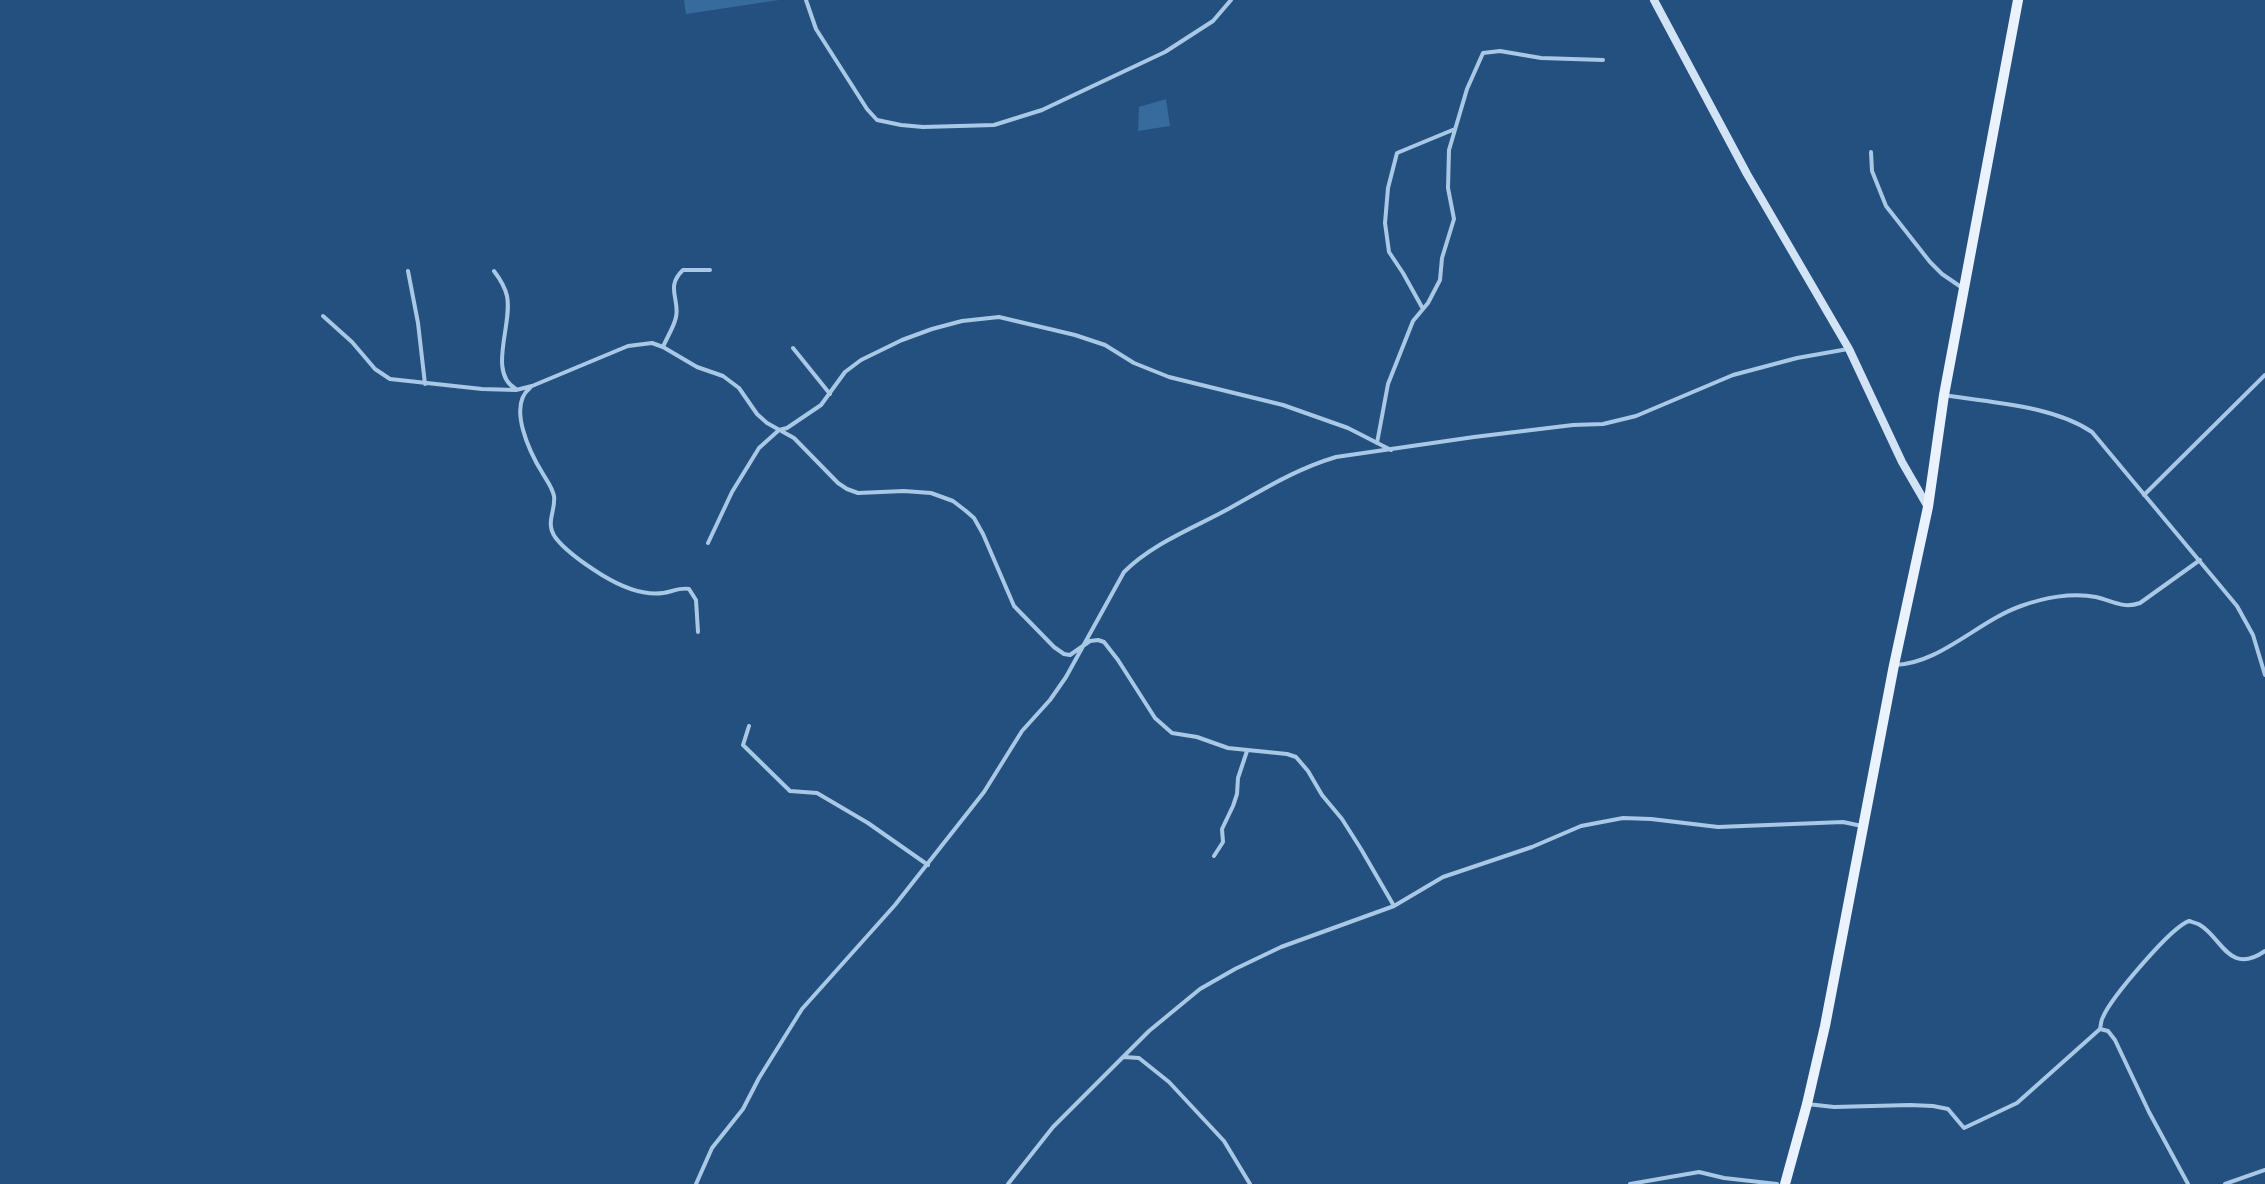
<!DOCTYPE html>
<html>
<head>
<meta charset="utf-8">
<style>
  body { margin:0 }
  canvas { display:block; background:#23507f }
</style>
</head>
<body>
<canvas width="2265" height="1184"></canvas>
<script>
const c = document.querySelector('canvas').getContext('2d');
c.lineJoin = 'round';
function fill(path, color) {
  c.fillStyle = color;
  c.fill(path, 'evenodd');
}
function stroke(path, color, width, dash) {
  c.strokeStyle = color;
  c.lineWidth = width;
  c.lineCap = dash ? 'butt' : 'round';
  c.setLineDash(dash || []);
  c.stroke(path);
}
const green = new Path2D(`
  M 684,0 L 779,0 L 686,14 Z
  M 1166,99 L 1170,126 L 1138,131 L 1139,107 Z`);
const minor = new Path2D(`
  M 806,0 L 816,29 L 867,109 L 877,120 L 901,125 L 923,127 L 994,125 L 1042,110 L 1165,52 L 1213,21 L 1231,0
  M 1871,152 L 1872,171 L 1886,206 L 1930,262 L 1942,274 L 1964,289
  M 408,271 L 418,323 L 425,384
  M 494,271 C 500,279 505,287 507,296 C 513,324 487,373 516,389
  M 1423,309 L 1403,273 L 1389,252 L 1385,223 L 1388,188 L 1397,153 L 1455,129
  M 323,316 L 352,342 L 375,369 L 390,379 L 482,389 L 516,390 L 532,386 L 628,346 L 652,343 L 663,347 L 697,367 L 723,376 L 739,388 L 757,414 L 767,423 L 794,438 L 838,483 L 847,489 L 858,493 L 904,491 L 931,493 L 953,501 L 966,511 L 974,518 L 983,534 L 1014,606 L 1054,647 L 1064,654 L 1070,655 L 1090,641 L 1098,640 L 1104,642 L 1118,660 L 1155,718 L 1172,733 L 1197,737 L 1228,748 L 1287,754 L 1296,757 L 1308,771 L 1322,795 L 1342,819 L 1361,849 L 1394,906
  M 663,347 C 667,337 674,327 676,317 C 680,299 665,287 683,270 L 710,270
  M 793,348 L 830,394
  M 530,388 C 507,406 530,453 543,474 C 547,481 552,487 554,496 C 556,511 545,522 555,537 C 566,552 586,565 602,575 C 620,586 641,596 663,593 C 671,592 681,587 689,589 L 696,600 L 698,632
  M 1944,395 C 1991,403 2052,405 2092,432 L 2237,606 L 2253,635 L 2265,675
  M 1377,443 L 1388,384 L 1413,321 L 1428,303 L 1440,280 L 1442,258 L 1454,219 L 1448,188 L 1449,150 L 1467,89 L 1483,53 L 1500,51 L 1541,58 L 1603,60
  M 2144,495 L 2265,375
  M 708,543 L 732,492 L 759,448 L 779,430 L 787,428 L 821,405 L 845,372 L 861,360 L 902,340 L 932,329 L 962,321 L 999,317 L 1075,335 L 1105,345 L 1134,363 L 1169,377 L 1283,405 L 1348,428 L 1391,450
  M 1894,665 C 1940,664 1978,621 2021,606 C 2043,598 2072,592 2096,597 C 2113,601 2123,609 2140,603 L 2200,560
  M 749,726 L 743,745 L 790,791 L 817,793 L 868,823 L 928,865
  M 1214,856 L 1223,842 L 1222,829 L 1233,806 L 1237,794 L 1238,778 L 1247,751
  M 2100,1029 C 2101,1025 2101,1020 2103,1017 C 2111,998 2171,927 2189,921 C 2192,922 2197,923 2200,925 C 2222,938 2229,976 2265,951
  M 1124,1057 L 1139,1058 L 1169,1082 L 1224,1141 L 1250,1184
  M 1807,1104 L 1834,1107 L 1910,1105 L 1933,1106 L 1948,1109 L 1964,1128 L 2017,1103 L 2100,1029 L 2108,1031 L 2115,1040 L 2149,1112 L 2188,1184
  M 696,1184 L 712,1148 L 743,1109 L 759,1078 L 802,1009 L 895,905 L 984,792 L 1022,731 L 1050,700 L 1066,677 L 1124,572 C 1153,543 1194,528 1230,508 C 1266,488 1296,469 1336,457 L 1474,437 L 1573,425 L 1603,424 L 1636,416 L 1733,375 L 1797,358 L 1848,349
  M 1008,1184 L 1053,1127 L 1149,1031 L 1200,989 L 1235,969 L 1281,947 L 1394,906 L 1443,877 L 1532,847 L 1581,826 L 1623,818 L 1651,819 L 1718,827 L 1843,822 L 1862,826
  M 1630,1184 L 1699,1172 L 1724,1178 L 1777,1184
  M 2225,1184 L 2265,1170`);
const secondary = new Path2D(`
  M 1654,0 L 1747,174 L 1849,349 L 1902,462 L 1928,507`);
const primary = new Path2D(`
  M 1785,1184 L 1807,1104 L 1825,1026 L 1894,665 L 1928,507 L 1944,395 L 2018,0`);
fill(green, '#376a9d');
stroke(minor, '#a8c8e6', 4);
stroke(secondary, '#d2e3f6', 8);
stroke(primary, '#eaf2fd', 10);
</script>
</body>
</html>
